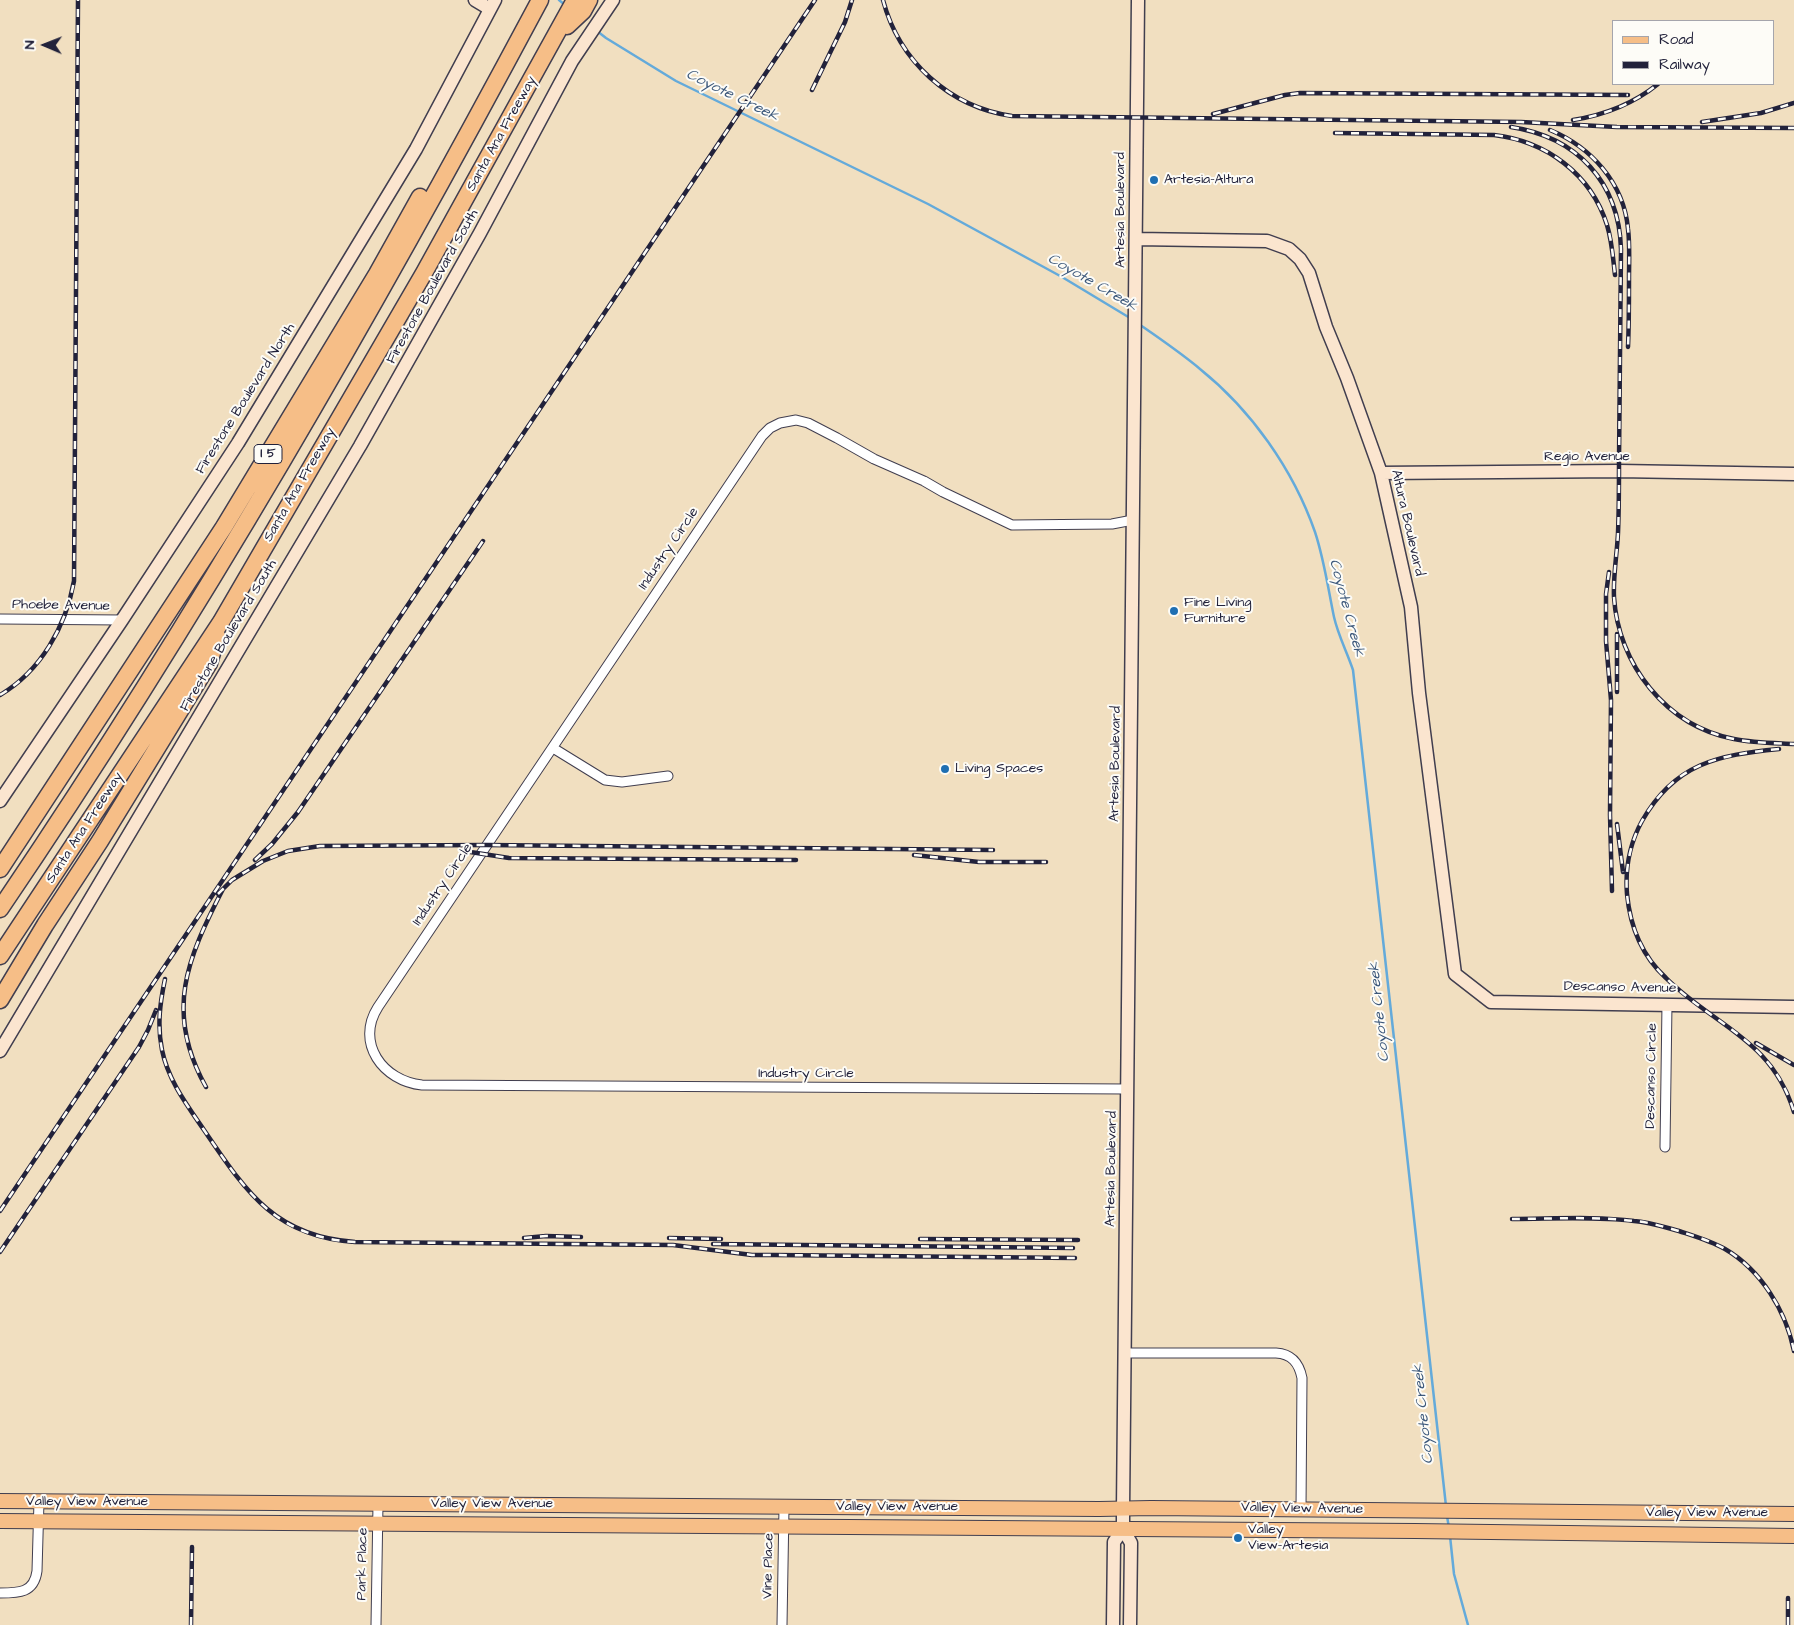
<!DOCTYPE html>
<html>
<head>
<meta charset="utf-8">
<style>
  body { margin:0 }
  #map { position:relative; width:1794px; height:1625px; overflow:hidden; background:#f1dfc0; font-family:"Architects Daughter",sans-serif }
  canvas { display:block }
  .legend { position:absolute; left:1612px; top:20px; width:162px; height:65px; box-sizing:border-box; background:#fdfcf7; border:1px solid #a5a5ac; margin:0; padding:6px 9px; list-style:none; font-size:15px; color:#22223b }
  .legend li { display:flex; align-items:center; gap:10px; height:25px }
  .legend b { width:25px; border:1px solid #a5a5ac }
  .north { position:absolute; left:20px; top:20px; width:50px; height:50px; -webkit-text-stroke:4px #fdfcf7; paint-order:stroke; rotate:271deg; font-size:14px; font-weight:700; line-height:20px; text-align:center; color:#22223b }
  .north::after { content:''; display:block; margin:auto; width:18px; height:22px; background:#22223b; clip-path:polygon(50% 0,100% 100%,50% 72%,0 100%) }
</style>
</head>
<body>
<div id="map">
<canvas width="1794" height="1625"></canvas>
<ul class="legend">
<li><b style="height:6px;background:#f6be87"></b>Road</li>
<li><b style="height:6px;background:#22223b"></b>Railway</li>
</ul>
<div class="north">N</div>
</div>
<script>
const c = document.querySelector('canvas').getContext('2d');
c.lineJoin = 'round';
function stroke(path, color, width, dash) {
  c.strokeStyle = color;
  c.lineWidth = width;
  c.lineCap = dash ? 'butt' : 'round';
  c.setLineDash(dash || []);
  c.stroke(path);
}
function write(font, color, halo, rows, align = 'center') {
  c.font = font + ' "Architects Daughter",sans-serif';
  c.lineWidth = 4;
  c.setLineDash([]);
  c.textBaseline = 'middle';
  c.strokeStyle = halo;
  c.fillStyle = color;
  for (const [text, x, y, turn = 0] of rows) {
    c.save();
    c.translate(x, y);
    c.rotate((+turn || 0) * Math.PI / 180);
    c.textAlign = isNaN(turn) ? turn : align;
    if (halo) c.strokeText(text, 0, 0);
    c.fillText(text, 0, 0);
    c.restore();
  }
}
const stream = new Path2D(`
  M 559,0 L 565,5
  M 597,31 L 606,38 L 676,81 L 928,204 L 1062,277 L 1130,318
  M 1139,324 C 1160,339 1181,353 1200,369 C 1251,410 1293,469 1315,532 C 1324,559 1328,588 1334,617 C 1338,635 1347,652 1353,670 L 1446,1506
  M 1447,1516 L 1449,1528
  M 1450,1536 L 1454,1574 L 1468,1625`);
const street = new Path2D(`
  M 0,619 L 122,620
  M 553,748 L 605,780 L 622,782 L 668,776
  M 1127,1089 L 422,1085 C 383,1081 355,1043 378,1007 L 762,436 L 770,428 L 780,423 L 796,420 L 808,423 L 837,438 L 874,459 L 924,481 L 943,492 L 1012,525 L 1112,524 L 1133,520
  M 1665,1147 L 1667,1004
  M 1125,1353 L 1276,1353 C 1292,1354 1299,1363 1302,1378 L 1301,1509
  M 0,1593 C 19,1593 34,1593 37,1571 L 39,1501
  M 376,1625 L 378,1504
  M 782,1625 L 784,1507`);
const secondary = new Path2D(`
  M 475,0 L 490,9
  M 1136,239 L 1267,241 L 1289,249 L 1300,259 L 1309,273 L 1326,327 L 1347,378 L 1381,473 L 1411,607 L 1419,693 L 1455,974 L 1491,1002 L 1794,1007
  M 1381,473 L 1619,471 L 1794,474
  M 0,801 L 122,620 L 238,443 L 416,149 L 495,0
  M 0,1051 L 360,446 L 480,233 L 572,61 L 613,0
  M 1123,1529 L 1131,1543 L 1130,1625
  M 1113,1625 L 1114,1542 L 1123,1529 L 1123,1508 L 1138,0`);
const primary = new Path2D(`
  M 0,1501 L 1099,1509 L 1151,1508 L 1794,1514
  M 0,1521 L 1415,1531 L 1794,1536`);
const highway = new Path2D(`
  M 567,26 L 583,11 L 589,0
  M 0,869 L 224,527 L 377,274 L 420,197
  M 0,909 C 198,617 374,311 540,0
  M 0,956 L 221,622 L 424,273 L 575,0
  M 0,1000 L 45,925 L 100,841 L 209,663 L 217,636`);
const rail = new Path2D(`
  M 883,0 C 899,61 949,107 1012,116 L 1521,122 L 1617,127 L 1794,128
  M 812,90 L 845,22 L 852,0
  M 1213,114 L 1285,95 L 1300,93 L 1628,95
  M 1573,120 C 1605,115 1633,104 1658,84
  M 1702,122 L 1761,113 L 1794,103
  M 1511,127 C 1577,137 1619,182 1621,249 C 1620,320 1620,390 1619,461 C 1619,485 1619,509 1618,533 C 1617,554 1613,576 1614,597 C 1618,664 1666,726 1734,739 C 1754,743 1774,743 1794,744
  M 1550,130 C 1591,147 1624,183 1628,229 C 1630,245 1629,262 1629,279 C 1629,301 1629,324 1628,347
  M 1335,133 L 1494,135 C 1546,141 1591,174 1607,225 C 1612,241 1613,258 1615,275
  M 1609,572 L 1606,594 L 1606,641 L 1611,700 L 1610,815 L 1612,891
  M 1617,634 L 1617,692
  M 0,695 C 41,671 66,626 74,581 L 78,0
  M 1779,749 C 1718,755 1675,763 1642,821 C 1630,843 1625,869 1627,894 C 1630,926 1642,956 1666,978 C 1714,1026 1772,1039 1794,1112
  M 1617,824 L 1623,872
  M 464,851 L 509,858 L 796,860
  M 914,855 L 979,862 L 1046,862
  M 255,860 L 272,844 L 298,812 L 483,541
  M 218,894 L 232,880 L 263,861 L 288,851 L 320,846 L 486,845 L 993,850
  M 165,979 C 160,1003 157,1025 162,1050 C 168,1080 187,1105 204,1130 C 245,1190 274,1237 355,1242 L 673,1245 L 752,1255 L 774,1255 L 1075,1258
  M 1756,1043 L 1794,1065
  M 206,1087 C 164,1012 187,959 223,889
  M 0,1211 L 815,0
  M 1512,1219 C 1551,1219 1595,1216 1634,1221 C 1649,1222 1664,1227 1679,1231 C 1694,1236 1711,1241 1725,1249 C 1761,1270 1786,1311 1794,1351
  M 524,1238 L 546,1236 L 581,1237
  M 669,1238 L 721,1239
  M 920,1239 L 1078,1240
  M 713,1244 L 1073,1248
  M 0,1252 L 139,1047 L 148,1030 L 156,1010
  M 191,1625 L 192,1547
  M 1788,1625 L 1788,1598`);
const markers = [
  [1154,180,5,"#1f6fb2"],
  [1174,611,5,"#1f6fb2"],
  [945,769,5,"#1f6fb2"],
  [1238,1538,5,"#1f6fb2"]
];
const shields = [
  [268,454,28]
];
const shieldNames = [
  ["I 5",268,454]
];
const streetNames = [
  ["Santa Ana Freeway",502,134,-61],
  ["Artesia Boulevard",1121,210,-90],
  ["Firestone Boulevard South",433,287,-61],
  ["Firestone Boulevard North",246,399,-58],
  ["Regio Avenue",1587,457],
  ["Santa Ana Freeway",300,485,-60],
  ["Altura Boulevard",1407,523,77],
  ["Industry Circle",669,549,-56],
  ["Phoebe Avenue",61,606,1],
  ["Firestone Boulevard South",229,636,-59],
  ["Artesia Boulevard",1116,764,-89],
  ["Santa Ana Freeway",85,828,-57],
  ["Industry Circle",443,885,-56],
  ["Descanso Avenue",1620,988,1],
  ["Industry Circle",806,1074],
  ["Descanso Circle",1652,1076,-89],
  ["Artesia Boulevard",1112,1169,-89],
  ["Valley View Avenue",87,1502],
  ["Valley View Avenue",492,1504],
  ["Valley View Avenue",897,1507],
  ["Valley View Avenue",1302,1509,1],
  ["Valley View Avenue",1707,1513],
  ["Park Place",363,1564,-89],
  ["Vine Place",769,1566,-89]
];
const poiNames = [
  ["Artesia-Altura",1164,180],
  ["Fine Living",1184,603],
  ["Furniture",1184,619],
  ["Living Spaces",955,769],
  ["Valley",1248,1530],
  ["View-Artesia",1248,1546]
];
const waterNames = [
  ["Coyote Creek",732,96,26],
  ["Coyote Creek",1092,283,30],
  ["Coyote Creek",1346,608,75],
  ["Coyote Creek",1380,1012,-96],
  ["Coyote Creek",1424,1414,-96]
];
stroke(stream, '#64aada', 2.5);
stroke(street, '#413e4f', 11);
stroke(secondary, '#413e4f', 15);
stroke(primary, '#413e4f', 16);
stroke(highway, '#413e4f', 19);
stroke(street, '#fff', 9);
stroke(secondary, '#fbe5cf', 12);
stroke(primary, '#f6be87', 14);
stroke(highway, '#f6be87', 16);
stroke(rail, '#22223b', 4.5);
stroke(rail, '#fdfcf7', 2.5, [8]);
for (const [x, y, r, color] of markers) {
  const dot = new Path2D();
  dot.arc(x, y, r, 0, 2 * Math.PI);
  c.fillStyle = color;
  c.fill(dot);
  stroke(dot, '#fdfcf7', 2);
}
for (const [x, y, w] of shields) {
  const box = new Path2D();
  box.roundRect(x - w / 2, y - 9.5, w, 19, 4);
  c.fillStyle = '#fdfcf7';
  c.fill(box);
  stroke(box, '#22223b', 1);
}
write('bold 12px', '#22223b', null, shieldNames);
write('14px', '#22223b', '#fdfcf7', streetNames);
write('14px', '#22223b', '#fdfcf7', poiNames, 'left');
write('italic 15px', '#3c587b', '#fdfcf7', waterNames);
</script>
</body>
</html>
